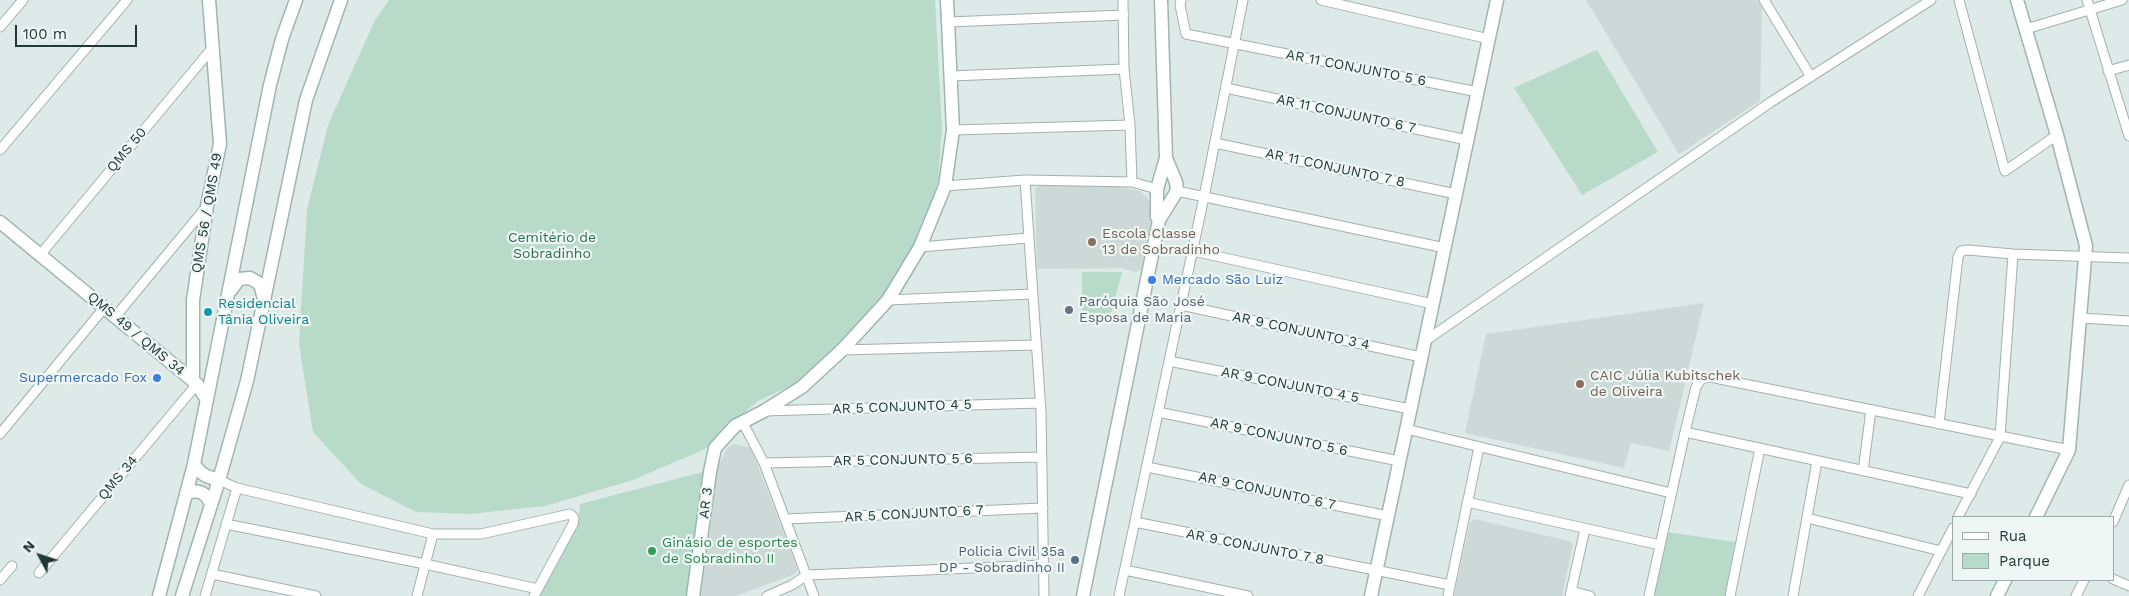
<!DOCTYPE html>
<html>
<head>
<meta charset="utf-8">
<style>
  body { margin:0 }
  #map { position:relative; width:2129px; height:596px; overflow:hidden; background:#deeae7; font-family:"Work Sans",sans-serif }
  canvas { display:block }
  .legend { position:absolute; left:1952px; top:516px; width:162px; height:65px; box-sizing:border-box; background:#eff7f4; border:1px solid #9caba8; margin:0; padding:6px 9px; list-style:none; font-size:15px; color:#203937 }
  .legend li { display:flex; align-items:center; gap:10px; height:25px }
  .legend b { width:25px; border:1px solid #9caba8 }
  .north { position:absolute; left:15px; top:531px; width:50px; height:50px; -webkit-text-stroke:4px #eff7f4; paint-order:stroke; rotate:310deg; font-size:14px; font-weight:700; line-height:20px; text-align:center; color:#203937 }
  .north::after { content:''; display:block; margin:auto; width:18px; height:22px; background:#203937; clip-path:polygon(50% 0,100% 100%,50% 72%,0 100%) }
  .scale { position:absolute; left:15px; top:25px; width:122px; height:22px; box-sizing:border-box; border:2px solid #203937; border-top:0; padding-left:6px; font-size:15px; line-height:18px; white-space:nowrap; color:#203937; -webkit-text-stroke:4px #eff7f4; paint-order:stroke }
</style>
</head>
<body>
<div id="map">
<canvas width="2129" height="596"></canvas>
<ul class="legend">
<li><b style="height:6px;background:#fff"></b>Rua</li>
<li><b style="height:14px;background:#b7dbc8"></b>Parque</li>
</ul>
<div class="north">N</div>
<div class="scale">100 m</div>
</div>
<script>
const c = document.querySelector('canvas').getContext('2d');
c.lineJoin = 'round';
function fill(path, color) {
  c.fillStyle = color;
  c.fill(path, 'evenodd');
}
function stroke(path, color, width, dash) {
  c.strokeStyle = color;
  c.lineWidth = width;
  c.lineCap = dash ? 'butt' : 'round';
  c.setLineDash(dash || []);
  c.stroke(path);
}
function write(font, color, halo, rows, align = 'center') {
  c.font = font + ' "Work Sans",sans-serif';
  c.lineWidth = 4.5;
  c.setLineDash([]);
  c.textBaseline = 'middle';
  c.strokeStyle = halo;
  c.fillStyle = color;
  for (const [text, x, y, turn = 0] of rows) {
    c.save();
    c.translate(x, y);
    c.rotate((+turn || 0) * Math.PI / 180);
    c.textAlign = isNaN(turn) ? turn : align;
    if (halo) c.strokeText(text, 0, 0);
    c.fillText(text, 0, 0);
    c.restore();
  }
}
const built = new Path2D(`
  M 1586,0 L 1757,0 L 1762,8 L 1760,101 L 1679,154 Z
  M 1039,185 L 1109,185 L 1140,191 L 1146,196 L 1153,209 L 1141,270 L 1136,272 L 1120,268 L 1037,269 L 1035,189 Z
  M 1704,303 L 1669,451 L 1631,443 L 1624,468 L 1465,433 L 1486,334 Z
  M 735,444 L 751,448 L 798,570 L 795,574 L 736,596 L 699,596 L 717,468 L 727,448 Z
  M 1474,519 L 1569,541 L 1573,545 L 1562,596 L 1454,596 L 1470,522 Z`);
const green = new Path2D(`
  M 389,0 L 935,0 L 942,129 L 938,182 L 917,240 L 884,296 L 844,341 L 797,383 L 758,401 L 735,420 L 705,449 L 633,480 L 545,506 L 470,514 L 416,512 L 361,484 L 313,432 L 299,344 L 307,209 L 328,125 L 375,20 Z
  M 1597,50 L 1658,152 L 1582,195 L 1514,88 Z
  M 1082,272 L 1122,272 L 1112,311 L 1102,323 L 1082,325 Z
  M 703,472 L 686,596 L 540,596 L 579,519 L 580,504 Z
  M 1667,532 L 1735,542 L 1725,596 L 1653,596 Z`);
const street = new Path2D(`
  M 1123,0 L 1124,69 L 1130,125 L 1132,182
  M 1181,0 L 1180,5 L 1186,34 L 1478,92
  M 1321,0 L 1489,39
  M 1764,0 L 1811,77
  M 1959,0 L 2005,171 L 2057,135
  M 2087,0 L 2129,136
  M 948,22 L 1124,15
  M 0,27 L 23,0
  M 2026,29 L 2122,0
  M 2108,71 L 2129,65
  M 951,76 L 1124,69
  M 1226,88 L 1467,140
  M 953,130 L 1130,125
  M 1215,143 L 1456,194
  M 0,150 L 127,0
  M 1025,180 L 1041,411 L 1044,596
  M 945,186 L 1025,180 L 1132,182 L 1157,189
  M 1177,191 L 1445,248
  M 920,247 L 1028,238
  M 1193,251 L 1433,304
  M 40,255 L 214,46
  M 888,300 L 1032,294
  M 1181,305 L 1421,357
  M 115,317 L 207,206
  M 2081,318 L 2129,321
  M 1425,341 L 1771,102 L 1931,0
  M 842,350 L 1035,345
  M 1169,361 L 1410,409
  M 764,411 L 1040,403
  M 1158,412 L 1399,461
  M 742,421 L 764,463 L 814,596
  M 1939,424 L 1958,257 L 1961,251 L 1968,250 L 2013,254 L 2129,258
  M 1406,429 L 1671,493
  M 1685,432 L 1971,494
  M 0,434 L 104,308
  M 764,463 L 1041,457
  M 1147,467 L 1388,516
  M 1863,471 L 1871,410
  M 219,480 L 237,488 L 433,534 L 481,534 L 570,514 L 574,518 L 573,524 L 534,596
  M 1467,502 L 1660,545
  M 1958,517 L 2000,437 L 2013,254
  M 1807,518 L 1941,551
  M 786,519 L 1043,508
  M 1135,522 L 1450,585
  M 2113,522 L 2129,485
  M 226,524 L 425,564 L 538,589
  M 1125,570 L 1248,596
  M 39,573 L 197,384
  M 212,574 L 316,596
  M 807,575 L 1044,565
  M 2113,579 L 2129,586
  M 0,580 L 12,566
  M 1571,591 L 1590,596
  M 205,596 L 237,488
  M 417,596 L 433,534
  M 767,596 L 792,585 L 807,575
  M 1119,596 L 1204,197 L 1243,0
  M 1448,596 L 1479,447
  M 1570,596 L 1585,529
  M 1649,596 L 1685,432 L 1696,387 L 1701,379 L 1710,377 L 2069,450
  M 1730,596 L 1760,448
  M 1793,596 L 1817,461
  M 1918,596 L 1953,528
  M 2076,596 L 2084,580`);
const secondary = new Path2D(`
  M 2017,0 L 2057,135 L 2086,246 L 2069,450 L 2036,517
  M 1159,220 L 1177,191 L 1176,182 L 1166,158
  M 0,222 L 197,384 L 207,400
  M 231,290 L 239,279 L 250,278 L 260,284 L 264,299
  M 193,381 L 193,300 L 207,206 L 220,144 L 209,0
  M 194,464 C 201,475 207,477 219,480
  M 188,493 C 200,489 206,493 211,504
  M 159,596 L 194,464 L 270,85 L 282,39 L 296,0
  M 182,596 L 219,480 L 247,381 L 306,100 L 341,0
  M 693,596 L 710,472 L 715,448 L 735,426 L 764,411 L 802,387 L 842,350 L 888,300 L 920,247 L 945,186 L 953,130 L 947,0
  M 1083,596 L 1159,220 L 1157,217 L 1157,189 L 1166,158 L 1161,0
  M 1371,596 L 1497,0
  M 1997,596 L 2005,580`);
const markers = [
  [1092,242,5,"#8d6e63"],
  [1152,280,5,"#3f7fe0"],
  [1069,310,5,"#6b7280"],
  [208,312,5,"#0f9aa8"],
  [157,378,5,"#3f7fe0"],
  [1580,384,5,"#8d6e63"],
  [652,551,5,"#2e9e5b"],
  [1075,560,5,"#5c6f8a"]
];
const streetNames = [
  ["AR 11 CONJUNTO 5 6",1356,68,11],
  ["AR 11 CONJUNTO 6 7",1346,114,12],
  ["QMS 50",127,150,-50],
  ["AR 11 CONJUNTO 7 8",1335,168,12],
  ["QMS 56 / QMS 49",207,213,-80],
  ["AR 9 CONJUNTO 3 4",1301,331,12],
  ["QMS 49 / QMS 34",136,334,40],
  ["AR 9 CONJUNTO 4 5",1290,385,11],
  ["AR 5 CONJUNTO 4 5",902,407,-2],
  ["AR 9 CONJUNTO 5 6",1279,437,12],
  ["AR 5 CONJUNTO 5 6",903,460,-1],
  ["QMS 34",118,478,-50],
  ["AR 9 CONJUNTO 6 7",1267,491,12],
  ["AR 3",706,503,-83],
  ["AR 5 CONJUNTO 6 7",914,514,-3],
  ["AR 9 CONJUNTO 7 8",1255,547,11]
];
const educationNames = [
  ["Escola Classe",1102,234],
  ["13 de Sobradinho",1102,250],
  ["CAIC Júlia Kubitschek",1590,376],
  ["de Oliveira",1590,392]
];
const parkNames = [
  ["Cemitério de",552,238],
  ["Sobradinho",552,254]
];
const shopNames = [
  ["Mercado São Luiz",1162,280],
  ["Supermercado Fox",147,378,"right"]
];
const worshipNames = [
  ["Paróquia São José",1079,302],
  ["Esposa de Maria",1079,318]
];
const cultureNames = [
  ["Residencial",218,304],
  ["Tânia Oliveira",218,320]
];
const leisureNames = [
  ["Ginásio de esportes",662,543],
  ["de Sobradinho II",662,559]
];
const serviceNames = [
  ["Policia Civil 35a",1065,552],
  ["DP - Sobradinho II",1065,568]
];
fill(built, '#cdd9d6');
fill(green, '#b7dbc8');
stroke(street, '#a1b1af', 11);
stroke(secondary, '#9eb5b1', 15);
stroke(street, '#fff', 9);
stroke(secondary, '#fff', 12);
for (const [x, y, r, color] of markers) {
  const dot = new Path2D();
  dot.arc(x, y, r, 0, 2 * Math.PI);
  c.fillStyle = color;
  c.fill(dot);
  stroke(dot, '#eff7f4', 2);
}
write('14px', '#203937', '#eff7f4', streetNames);
write('14px', '#785e54', '#eff7f4', educationNames, 'left');
write('14px', '#2b6f52', '#eff7f4', parkNames);
write('14px', '#366cbe', '#eff7f4', shopNames, 'left');
write('14px', '#5b616d', '#eff7f4', worshipNames, 'left');
write('14px', '#0d838f', '#eff7f4', cultureNames, 'left');
write('14px', '#27864d', '#eff7f4', leisureNames, 'left');
write('14px', '#4e5e75', '#eff7f4', serviceNames, 'right');
</script>
</body>
</html>
